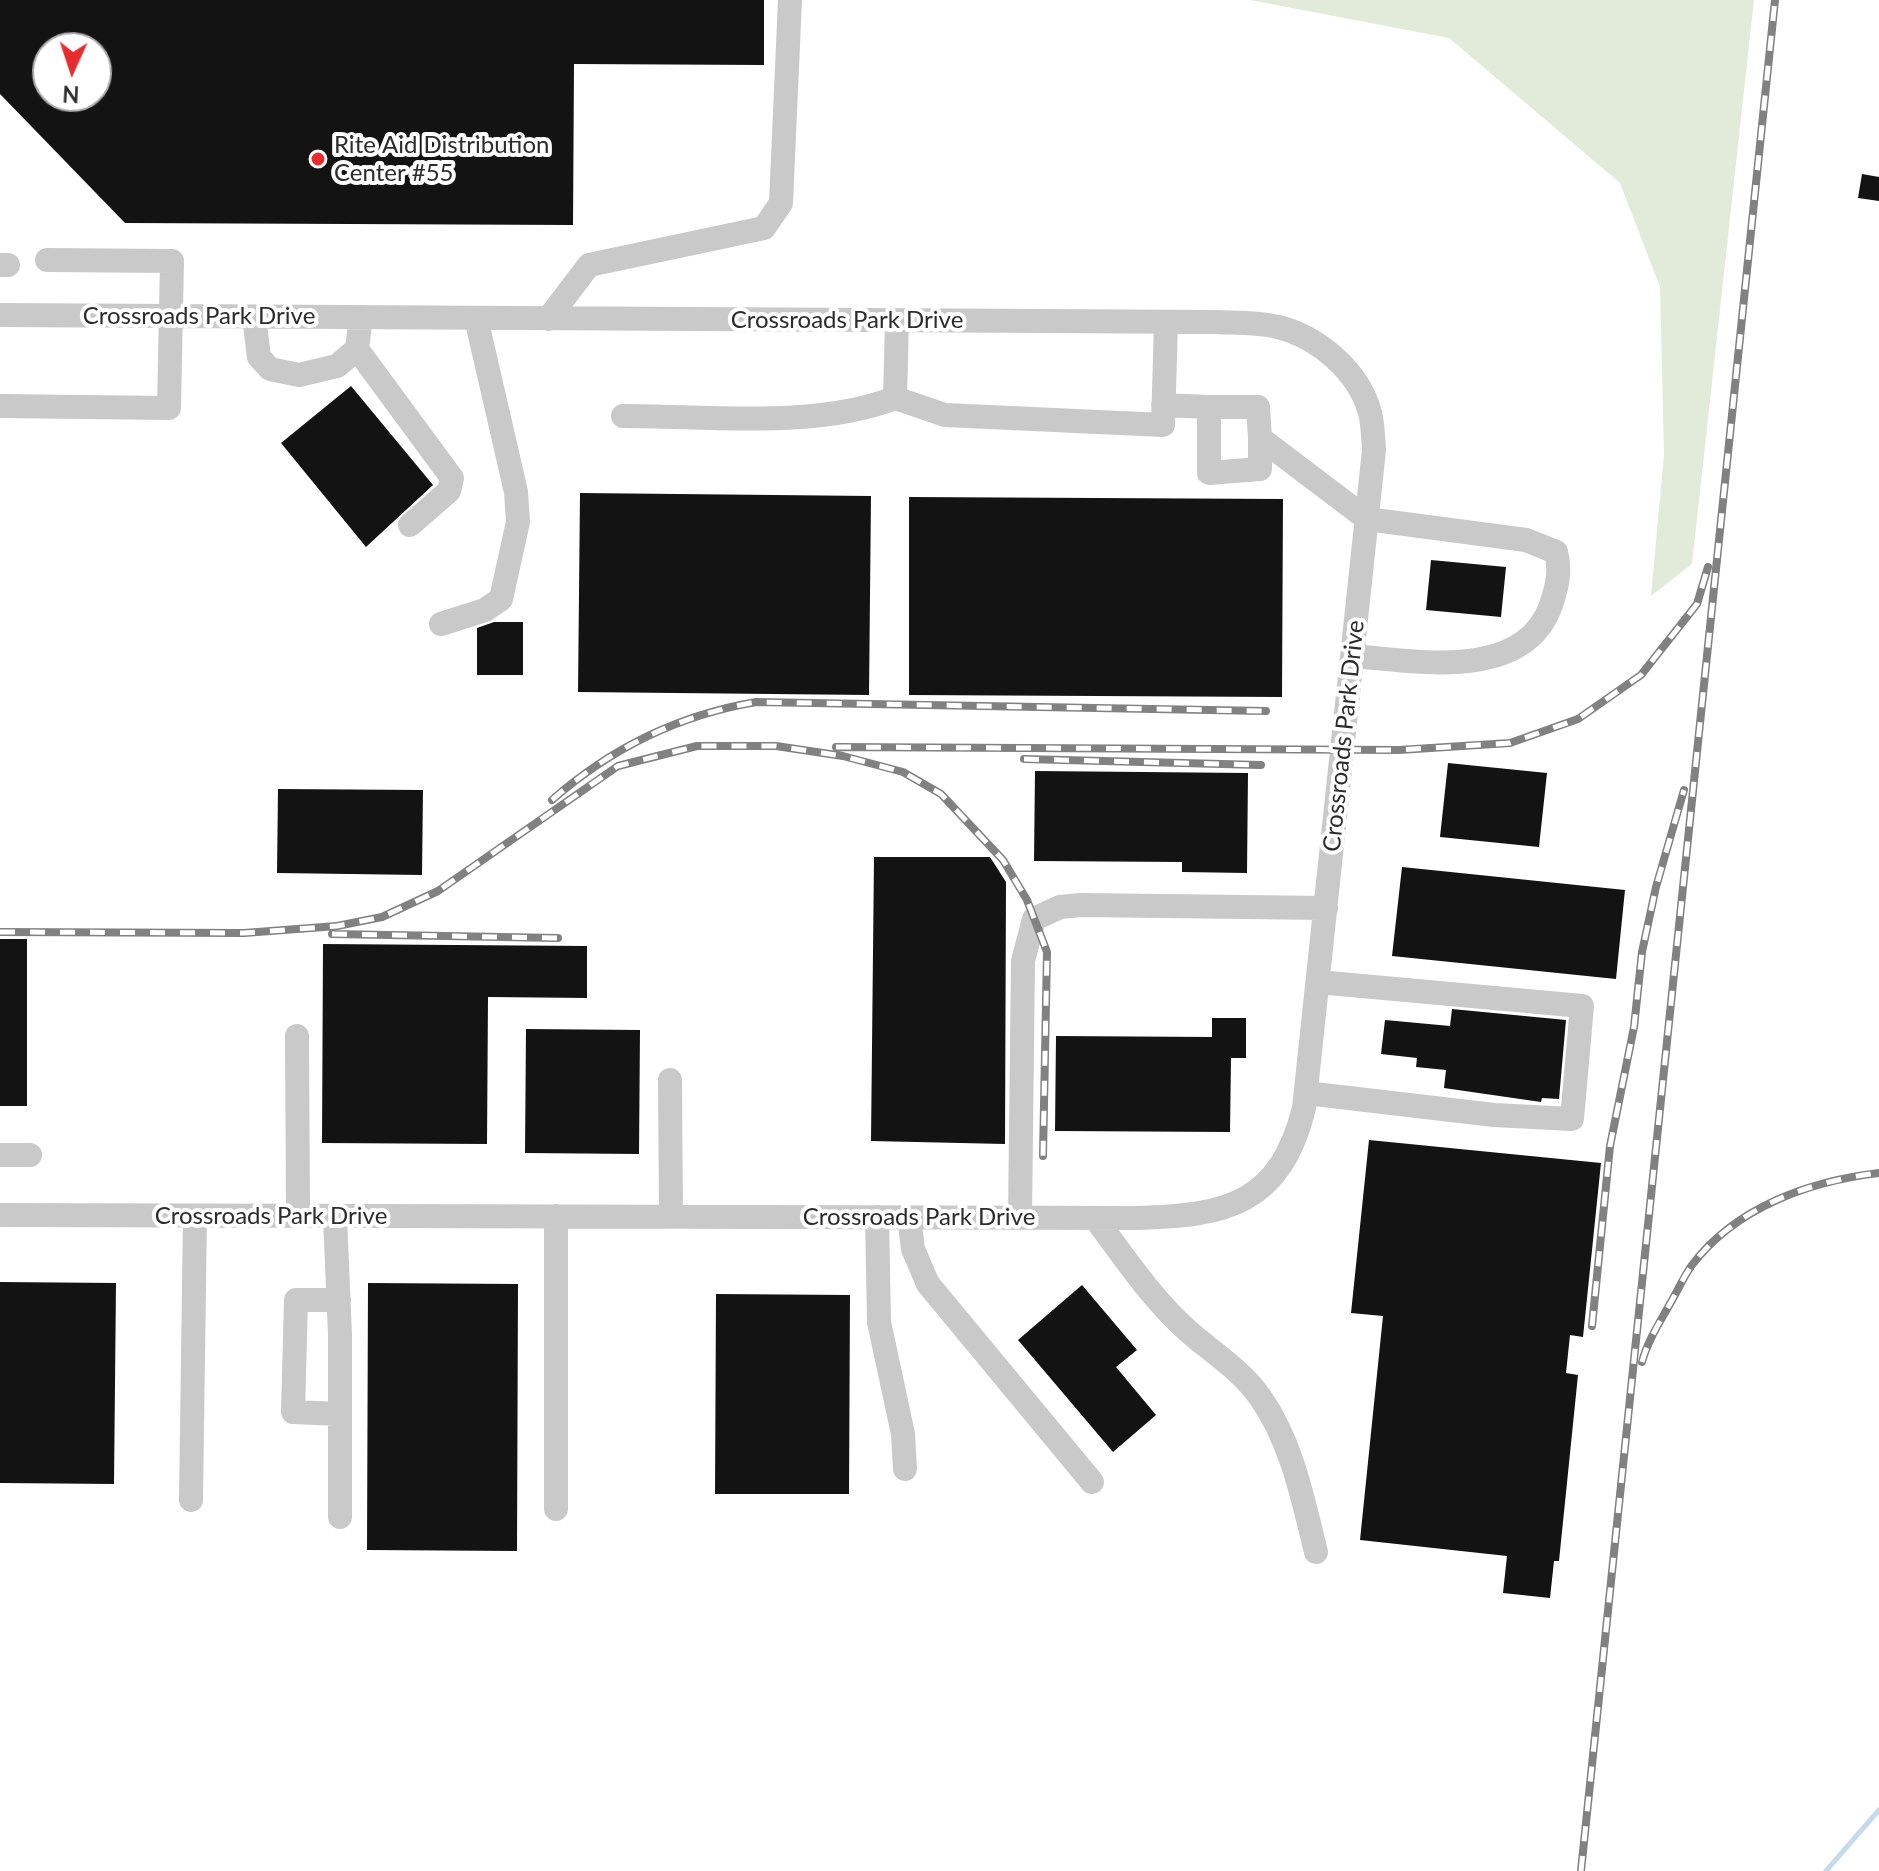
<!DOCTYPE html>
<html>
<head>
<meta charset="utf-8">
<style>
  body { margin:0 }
  #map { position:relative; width:1879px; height:1871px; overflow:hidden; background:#fff; font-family:Lato,sans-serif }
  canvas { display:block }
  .north { position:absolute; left:32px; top:32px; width:80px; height:80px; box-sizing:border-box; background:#fff; border:2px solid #ababab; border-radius:50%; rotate:183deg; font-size:22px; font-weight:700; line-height:32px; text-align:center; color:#2c2c2c }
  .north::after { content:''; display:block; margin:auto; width:28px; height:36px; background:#e62c2e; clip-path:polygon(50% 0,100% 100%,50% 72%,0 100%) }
</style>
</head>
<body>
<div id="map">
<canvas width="1879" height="1871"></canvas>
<div class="north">N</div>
</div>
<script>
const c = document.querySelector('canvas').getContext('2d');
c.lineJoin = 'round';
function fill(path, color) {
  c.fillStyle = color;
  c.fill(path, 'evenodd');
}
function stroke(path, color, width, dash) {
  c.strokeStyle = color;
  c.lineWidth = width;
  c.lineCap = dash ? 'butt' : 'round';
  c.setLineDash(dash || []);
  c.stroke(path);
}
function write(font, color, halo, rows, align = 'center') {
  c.font = font + ' Lato,sans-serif';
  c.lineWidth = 8;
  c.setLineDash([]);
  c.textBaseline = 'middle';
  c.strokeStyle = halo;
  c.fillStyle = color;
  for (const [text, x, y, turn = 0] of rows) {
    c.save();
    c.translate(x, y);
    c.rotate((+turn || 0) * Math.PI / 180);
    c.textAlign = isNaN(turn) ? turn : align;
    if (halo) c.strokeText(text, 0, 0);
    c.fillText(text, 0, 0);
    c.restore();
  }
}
const green = new Path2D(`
  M 1250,0 L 1754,0 L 1692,564 L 1651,596 L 1664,454 L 1660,287 L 1620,183 L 1449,38 Z`);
const stream = new Path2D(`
  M 1826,1871 L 1879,1810`);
const building = new Path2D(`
  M 0,0 L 764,0 L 764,65 L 574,64 L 573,225 L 125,223 L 0,94 ZM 48,48 L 96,48 L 96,96 L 48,96 Z
  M 1862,174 L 1879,177 L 1879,201 L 1858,198 Z
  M 351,386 L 433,485 L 366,547 L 281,443 Z
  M 580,493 L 871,496 L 869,695 L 578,692 Z
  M 909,497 L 1283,499 L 1282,697 L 909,695 Z
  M 1431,560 L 1506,567 L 1501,617 L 1426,610 Z
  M 494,622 L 523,622 L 523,675 L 477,675 L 477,628 Z
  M 1448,763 L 1547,773 L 1539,847 L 1440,837 Z
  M 1035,771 L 1248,773 L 1247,873 L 1182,872 L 1182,862 L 1034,861 Z
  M 278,789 L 423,790 L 422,875 L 277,873 Z
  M 874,857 L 990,857 L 1006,882 L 1005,1144 L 871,1141 Z
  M 1402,867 L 1625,890 L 1616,979 L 1392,956 Z
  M 0,939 L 27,939 L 27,1106 L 0,1106 Z
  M 323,944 L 587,946 L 587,998 L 488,997 L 487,1144 L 322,1143 Z
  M 1452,1009 L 1566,1020 L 1559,1099 L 1542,1098 L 1541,1102 L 1444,1088 L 1446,1070 L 1416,1067 L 1417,1058 L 1381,1054 L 1385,1020 L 1450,1026 Z
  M 1212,1018 L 1246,1018 L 1246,1058 L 1231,1058 L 1230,1132 L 1055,1131 L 1056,1036 L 1212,1037 Z
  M 526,1029 L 640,1030 L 639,1154 L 525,1153 Z
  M 1369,1140 L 1601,1163 L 1583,1337 L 1570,1335 L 1566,1373 L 1578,1375 L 1559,1561 L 1554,1561 L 1550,1598 L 1503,1593 L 1507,1556 L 1360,1540 L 1383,1316 L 1351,1313 Z
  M 0,1282 L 116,1283 L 114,1484 L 0,1483 Z
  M 368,1283 L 518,1284 L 517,1551 L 367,1550 Z
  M 1082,1285 L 1137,1350 L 1116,1367 L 1156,1415 L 1113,1452 L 1018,1340 Z
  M 716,1294 L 850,1295 L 849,1494 L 715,1494 Z`);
const minor = new Path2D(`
  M 0,265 L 8,265
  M 0,315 L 1215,322 C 1235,323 1258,322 1278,327 C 1318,337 1359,371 1370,413 C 1373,424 1373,438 1374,450 L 1304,1108 C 1280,1204 1227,1216 1136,1218 L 0,1215
  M 254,317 L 259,357 L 270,369 L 299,375 L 337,366 L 357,349
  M 361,317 L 357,349 L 452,478 L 449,491 L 410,525
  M 548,319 L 589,265 L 764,228 L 781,203 L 790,0
  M 895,398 L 945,415 L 1163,425 L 1166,322
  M 1163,405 L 1209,407
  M 0,406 L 169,408 L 172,261 L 47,260
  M 623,416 C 708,416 815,429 895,398 L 897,320
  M 1260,438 L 1260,469 L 1209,473 L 1209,407 L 1258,407 L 1260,438 L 1367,519 L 1526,540 L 1556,552 C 1561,571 1557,587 1551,605 C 1524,682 1416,661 1353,656
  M 441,624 L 485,610 L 501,599 L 518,522 L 516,492 L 476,318
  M 297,1036 L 298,1216
  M 670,1080 L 671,1216
  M 1306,1093 L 1494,1115 L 1572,1119 L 1582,1006 L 1318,982
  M 0,1155 L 30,1155
  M 556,1216 L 556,1509
  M 335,1217 L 340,1335 L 340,1517
  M 877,1217 L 879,1322 L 903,1434 L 905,1469
  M 909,1217 L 913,1249 L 928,1284 L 1092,1482
  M 1020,1218 L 1023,961 L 1034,919 L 1060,907 L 1081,905 L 1326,908
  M 1095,1218 C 1124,1257 1152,1299 1188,1331 C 1213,1353 1241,1370 1260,1397 C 1292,1442 1303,1500 1316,1552
  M 339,1300 L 296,1300 L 293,1412 L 340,1414
  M 191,1500 L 195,1216`);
const rail = new Path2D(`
  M 836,747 L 1399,750 L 1510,743 L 1578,719 L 1641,675 L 1697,604 L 1708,567
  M 1024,759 L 1261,765
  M 552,800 C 611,748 679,715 756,702 L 1266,711
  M 0,932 L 244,933 L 337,926 L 382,917 L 438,891 L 618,766 L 697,746 L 776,746 L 843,756 L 903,772 L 941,794 L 1003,860 L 1027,900 L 1047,952 L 1043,1156
  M 332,934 L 558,938
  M 1592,1326 L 1610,1146 L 1634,1027 L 1642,952 L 1656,887 L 1684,790
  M 1642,1362 C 1648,1340 1660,1322 1671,1302 C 1678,1290 1684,1276 1692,1265 C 1736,1207 1810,1181 1879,1173
  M 1581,1871 L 1775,0`);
const markers = [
  [318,159,8,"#e62c2e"]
];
const poiNames = [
  ["Rite Aid Distribution",334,145],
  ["Center #55",334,173]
];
const streetNames = [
  ["Crossroads Park Drive",199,316],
  ["Crossroads Park Drive",847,320],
  ["Crossroads Park Drive",1344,736,-84],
  ["Crossroads Park Drive",271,1216],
  ["Crossroads Park Drive",919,1217]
];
fill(green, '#e2ebd9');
stroke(stream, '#c5daeb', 5);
fill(building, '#131313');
stroke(minor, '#c9c9c9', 24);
stroke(rail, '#818181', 8);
stroke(rail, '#fff', 5, [15]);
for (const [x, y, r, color] of markers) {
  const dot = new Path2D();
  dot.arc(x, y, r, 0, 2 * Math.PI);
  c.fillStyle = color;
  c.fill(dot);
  stroke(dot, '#fff', 3);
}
write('24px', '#2c2c2c', '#fff', poiNames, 'left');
write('24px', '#2c2c2c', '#fff', streetNames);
</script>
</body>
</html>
